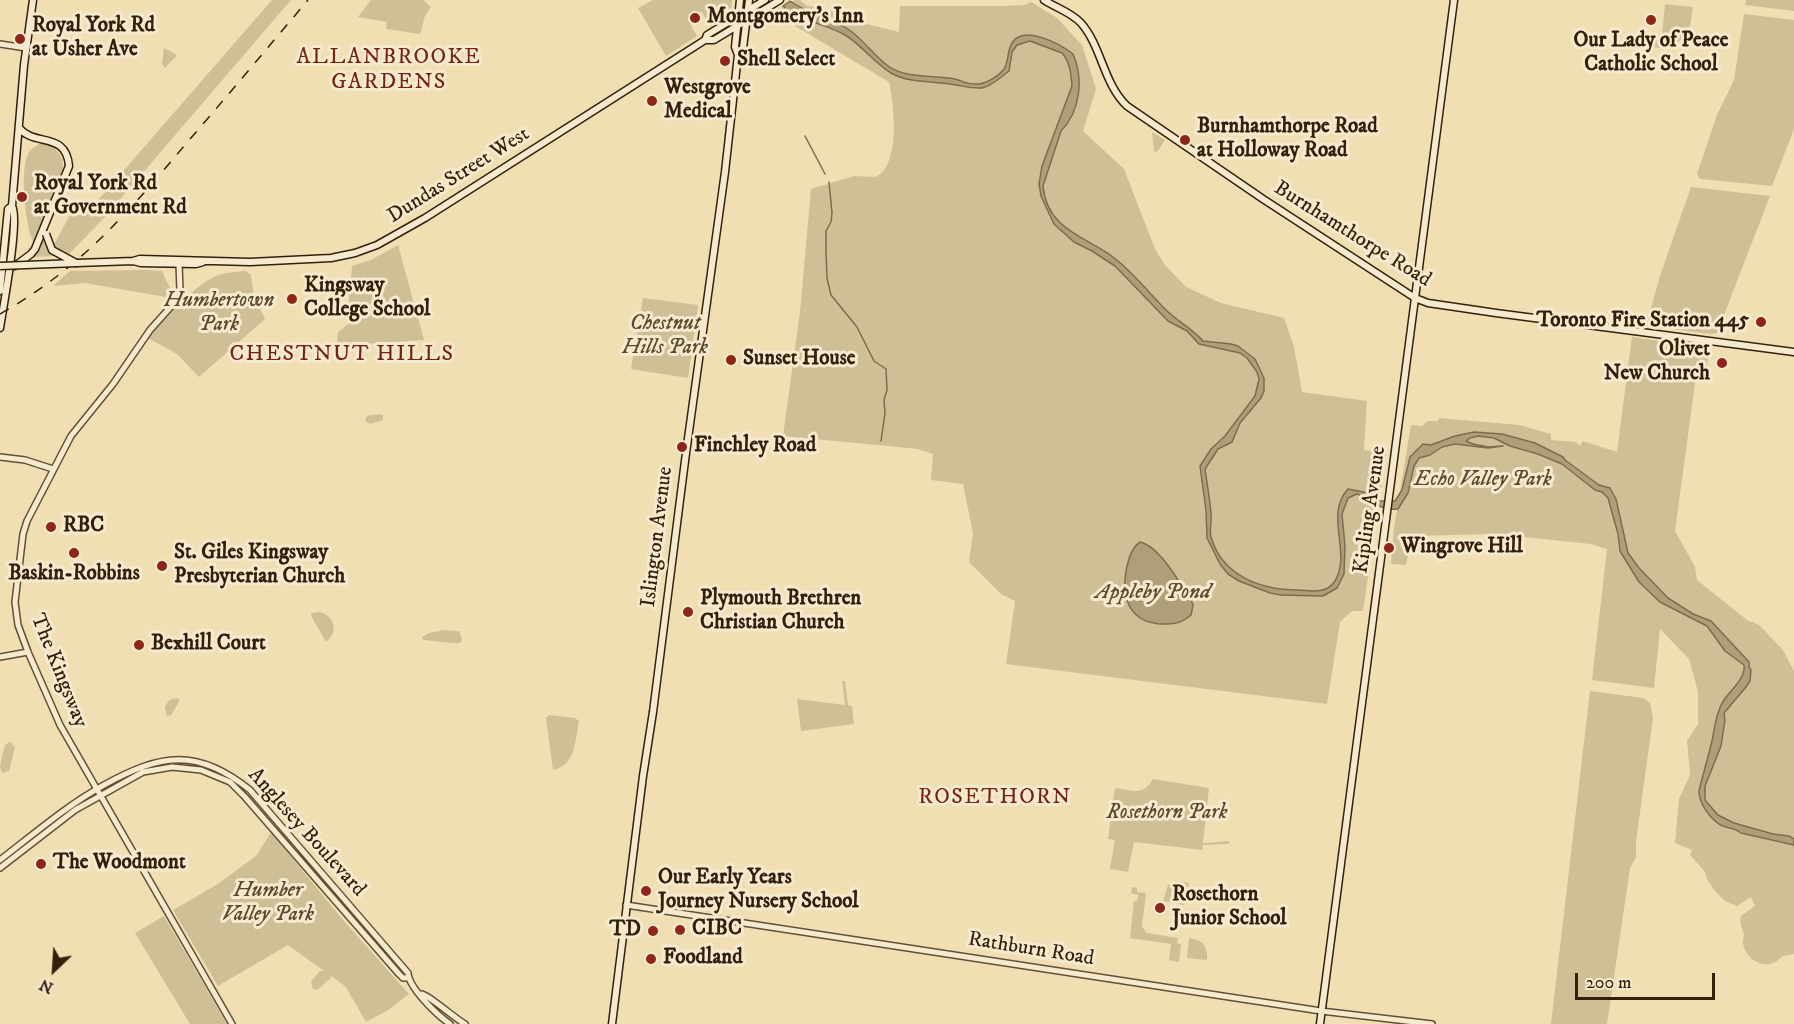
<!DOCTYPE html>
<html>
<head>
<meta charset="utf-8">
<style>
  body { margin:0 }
  #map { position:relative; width:1794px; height:1024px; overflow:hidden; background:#efdfb3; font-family:"IM FELL DW Pica",serif }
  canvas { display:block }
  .north { position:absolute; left:24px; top:940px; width:60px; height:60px; -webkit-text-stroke:4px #f5eace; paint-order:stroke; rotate:205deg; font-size:16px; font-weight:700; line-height:24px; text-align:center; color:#34200a }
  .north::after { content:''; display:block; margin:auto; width:21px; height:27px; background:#34200a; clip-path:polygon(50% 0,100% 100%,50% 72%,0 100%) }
  .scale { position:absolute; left:1575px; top:973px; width:140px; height:27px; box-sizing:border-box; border:3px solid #34200a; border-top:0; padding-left:8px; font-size:18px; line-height:21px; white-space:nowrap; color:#34200a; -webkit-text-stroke:4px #f5eace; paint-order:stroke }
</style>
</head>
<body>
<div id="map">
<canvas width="1794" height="1024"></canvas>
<div class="north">N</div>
<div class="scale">200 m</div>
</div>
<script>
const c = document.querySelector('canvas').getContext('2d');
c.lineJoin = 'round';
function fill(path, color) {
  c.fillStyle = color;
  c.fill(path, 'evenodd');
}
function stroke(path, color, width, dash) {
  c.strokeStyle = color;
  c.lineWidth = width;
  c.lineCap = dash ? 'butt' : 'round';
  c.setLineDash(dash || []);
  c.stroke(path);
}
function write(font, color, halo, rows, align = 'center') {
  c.font = font + ' "IM FELL DW Pica",serif';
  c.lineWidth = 6;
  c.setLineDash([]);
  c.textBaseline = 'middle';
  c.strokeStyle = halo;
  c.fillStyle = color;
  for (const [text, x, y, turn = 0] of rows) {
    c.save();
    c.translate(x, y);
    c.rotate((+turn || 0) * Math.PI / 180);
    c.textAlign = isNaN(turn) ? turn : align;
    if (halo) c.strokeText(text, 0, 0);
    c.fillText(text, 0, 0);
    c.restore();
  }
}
const green = new Path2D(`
  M 272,0 L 291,0 L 104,218 L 69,254 L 60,252 L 54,248 L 51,243 L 55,243 L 70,215 L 85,215 Z
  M 371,0 L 423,0 L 431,7 L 425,16 L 420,34 L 386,29 L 387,22 L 358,17 Z
  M 653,0 L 732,0 L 731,9 L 711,27 L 701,11 L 688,20 L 697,36 L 666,56 L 638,8 Z
  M 795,0 L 800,0 L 807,6 L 821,7 L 866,24 L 899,32 L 900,6 L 1004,6 L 1025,5 L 1031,2 L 1057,18 L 1082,45 L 1096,89 L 1083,131 L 1124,169 L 1155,249 L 1165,265 L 1186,287 L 1221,303 L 1284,318 L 1294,347 L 1302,392 L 1367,401 L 1364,450 L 1386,454 L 1363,611 L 1352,611 L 1340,622 L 1327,704 L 1006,664 L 1015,601 L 1001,594 L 969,562 L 973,533 L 963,484 L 931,480 L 933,454 L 918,449 L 783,436 L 800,312 L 811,189 L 854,176 L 876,177 C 880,174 884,171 886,167 C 898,147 894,104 889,82 L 785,20 L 774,11 Z
  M 1746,0 L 1794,0 L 1794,11 L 1745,5 Z
  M 1665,4 L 1693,7 L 1689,32 L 1671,49 L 1650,47 L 1652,34 L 1662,35 Z
  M 1744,14 L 1794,20 L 1794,129 L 1772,186 L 1700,179 L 1697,174 L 1717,115 L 1734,80 Z
  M 164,48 L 177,55 L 165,68 L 162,64 Z
  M 1152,132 L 1165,140 L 1157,152 L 1154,151 Z
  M 41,143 C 55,146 63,153 63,168 L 35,245 C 25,231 19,167 29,152 C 32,148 37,145 41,143 Z
  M 1691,187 L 1770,196 L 1717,333 L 1711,334 L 1646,326 L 1660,276 Z
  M 44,237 L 48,249 L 54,256 L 32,257 L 39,251 Z
  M 398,245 L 424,340 L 337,346 L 338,332 L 351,322 L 348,313 L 352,266 L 371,260 Z
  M 145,270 L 162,271 L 170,288 L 166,297 L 85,283 L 53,286 L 70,271 Z
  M 246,271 L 251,275 L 254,296 L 265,319 L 199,377 L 177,354 L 148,338 C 164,321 193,286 214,277 C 224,272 235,272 246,271 Z
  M 643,298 L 698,305 L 688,378 L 631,369 Z
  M 1632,337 L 1700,347 L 1700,350 L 1708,351 L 1707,377 L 1696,376 L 1675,531 L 1695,567 L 1697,580 L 1747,620 L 1759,625 L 1783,650 L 1794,671 L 1794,954 L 1782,956 C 1770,972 1747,963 1743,944 C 1742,941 1744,938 1744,934 C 1742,927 1739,924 1741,916 L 1755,906 L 1751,897 L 1737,906 L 1725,901 L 1715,891 L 1707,879 L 1705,872 L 1690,855 L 1692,850 L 1675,843 L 1679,799 L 1690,775 L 1687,741 L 1698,724 L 1698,692 L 1689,659 L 1660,629 L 1654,688 L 1592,680 L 1607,549 L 1591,544 L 1495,534 L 1412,536 L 1406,565 L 1391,564 L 1394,528 L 1411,425 L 1422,426 L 1427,421 L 1438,421 L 1439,418 L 1519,425 L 1551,434 L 1551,440 L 1576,442 L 1580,446 L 1583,441 L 1617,452 Z
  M 377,414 L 383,415 L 383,420 L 370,424 L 365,421 L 367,416 Z
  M 320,612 C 335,616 339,632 326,642 L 311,616 L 311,613 Z
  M 444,630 L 459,631 L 462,639 L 460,643 C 457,644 427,641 422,639 L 422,637 L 429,633 Z
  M 842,681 L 845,681 L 848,705 L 852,706 L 854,724 L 801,731 L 797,699 L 845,705 Z
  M 1590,691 L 1643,698 L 1650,703 L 1653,718 L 1636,841 L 1636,858 L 1630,868 L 1607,1024 L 1551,1024 Z
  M 177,698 L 180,700 L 171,715 L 167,716 L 165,708 C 167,701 170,699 177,698 Z
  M 549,715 L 575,718 L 579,721 C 575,740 576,765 553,770 L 546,718 Z
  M 10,742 L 15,747 L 9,771 L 2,773 L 0,766 L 5,745 Z
  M 1153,779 L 1209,788 L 1203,843 L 1229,841 L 1229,844 L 1203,845 L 1202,850 L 1134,842 L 1128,872 L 1110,869 L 1115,840 L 1108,839 L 1115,788 C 1132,790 1143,797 1153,779 Z
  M 235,781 L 248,791 L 273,822 L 270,822 Z
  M 279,828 L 405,972 L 405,976 L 279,833 Z
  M 271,832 L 343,920 L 409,994 L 388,1010 L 366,1022 L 346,987 L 330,975 L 331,978 L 317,990 L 313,989 L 311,981 L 320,971 L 324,971 L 288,945 L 218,986 L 173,910 L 218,884 L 257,855 Z
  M 1176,881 L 1189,883 L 1184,905 L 1163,901 L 1168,885 Z
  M 1132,887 L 1137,888 L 1137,892 L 1146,893 L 1142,927 L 1147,933 L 1178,938 L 1177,943 L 1181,944 L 1179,962 L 1169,960 L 1171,944 L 1130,938 L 1134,901 L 1137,901 L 1138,895 L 1131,893 Z
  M 164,916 L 227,1024 L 190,1024 L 135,933 Z
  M 1189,938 C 1203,940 1208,946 1207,960 L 1187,958 Z`);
const water = new Path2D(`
  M 790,1 C 808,14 830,17 848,29 C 863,39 873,55 888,66 C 906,79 934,75 955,79 C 962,81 970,85 977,84 C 986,84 999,76 1004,69 C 1009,61 1007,51 1012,43 C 1024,24 1060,44 1073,54 C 1084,79 1080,112 1061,131 L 1043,186 C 1047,232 1090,237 1118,261 C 1136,276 1151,295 1167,311 C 1179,322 1192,329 1203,341 L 1231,344 L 1238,346 L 1255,359 L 1264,378 L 1264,391 L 1261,398 L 1240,423 L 1232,442 L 1218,449 L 1205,469 C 1207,484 1210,499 1211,514 C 1212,522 1209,529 1211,537 C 1222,576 1261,590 1298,590 C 1311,591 1327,594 1335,581 C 1352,552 1324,515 1348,489 L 1368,493 L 1380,501 L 1395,501 L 1402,490 L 1410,457 L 1423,444 L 1431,445 L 1455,436 L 1474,432 L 1502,434 L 1535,443 L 1563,457 L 1565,460 L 1599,485 L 1610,488 L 1616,499 L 1628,553 L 1639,568 L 1668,598 L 1693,614 L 1711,621 L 1749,662 L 1749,667 L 1751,670 L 1750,681 L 1746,687 L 1724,713 L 1725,720 L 1721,746 L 1705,786 L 1705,800 L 1718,815 L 1734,823 L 1773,834 L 1789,836 L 1794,839 L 1794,845 L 1741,833 C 1735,827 1726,829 1719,824 C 1709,817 1699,803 1699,791 C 1703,774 1708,758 1712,741 C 1715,727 1716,712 1724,700 C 1731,690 1746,678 1744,665 L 1725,651 L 1707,626 L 1660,602 L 1639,582 L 1620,551 L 1618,534 L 1608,498 L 1602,492 L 1595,490 L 1562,464 L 1538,454 L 1510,446 L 1494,438 L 1478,436 L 1470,438 L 1466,441 L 1473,444 L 1488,447 L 1503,446 L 1488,448 L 1455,444 L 1442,447 L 1430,455 L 1419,458 L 1414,466 L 1408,493 L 1398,509 C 1380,511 1373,500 1357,494 L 1348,498 L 1342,514 L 1345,546 L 1344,574 L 1337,588 L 1323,596 L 1281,595 L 1270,593 L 1239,581 L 1228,574 L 1220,564 L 1207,538 L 1206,510 L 1200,466 L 1211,449 L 1225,436 L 1255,396 L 1259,379 L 1257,372 L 1247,358 L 1240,353 L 1199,344 L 1187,331 L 1168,321 L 1115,266 L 1092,251 L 1074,242 L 1054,224 L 1041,196 L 1039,184 L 1042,166 L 1072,86 C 1071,74 1070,62 1062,53 L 1030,41 L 1017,45 L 1012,52 L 1009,71 C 1001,77 992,86 982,88 C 971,89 960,85 950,84 C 931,81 908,83 891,73 C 874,63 862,45 845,35 C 826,24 797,20 783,6 Z
  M 1140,542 C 1160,546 1180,584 1191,600 L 1193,605 L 1191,615 C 1183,622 1177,624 1166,624 C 1129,625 1120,597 1127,566 C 1129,557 1132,547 1140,542 Z`);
const stream = new Path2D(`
  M 805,136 L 825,174
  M 829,182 L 832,213 L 831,222 L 826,231 L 826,251 L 827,278 L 831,295 L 857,327 L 874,361 L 886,369 L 887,390 L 884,400 L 885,413 L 881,441`);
const tertiary = new Path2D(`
  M 0,44 L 26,48
  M 179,264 L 180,290 L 175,302 L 150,330 L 113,384 L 71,436 L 27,521 L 23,534 L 15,602 L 18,625 L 28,652 L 60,725 L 232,1024
  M 0,457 L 25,460 L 53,469
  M 0,657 L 28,652
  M 0,860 C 34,834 66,806 104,785 C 160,754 197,747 250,790 L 408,973 C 409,988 437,1015 450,1024
  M 0,868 L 75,810 L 143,772 L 172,767 L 201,770 L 230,782 L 245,797 L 399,974 L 403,978 L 408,978
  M 626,905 L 1321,1011 L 1432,1024
  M 421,994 C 428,994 454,1018 465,1024`);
const secondary = new Path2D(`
  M 1044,0 C 1056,8 1071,12 1081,23 C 1102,47 1103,83 1127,106 L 1263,199 L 1415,298 L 1428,303 L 1496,313 L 1794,352
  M 705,40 L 714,40 L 780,0
  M 738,55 L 743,48 L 749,0
  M 133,261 L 141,263 L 196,264 L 203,262
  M 77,263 L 133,261 L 140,259 L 250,262 L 331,258 L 355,253 L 377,245 L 425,218 L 705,40 L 707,35 L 765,0
  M 15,266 L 31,254 L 35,249 L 69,166 C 66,131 35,147 19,128
  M 0,291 L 8,209 L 12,206
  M 0,328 C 3,308 20,219 12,206 L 24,65 L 33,0
  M 612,1024 L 643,776 L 653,712 L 686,453 L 725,172 L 738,55 L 735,47 L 740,0
  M 1320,1024 L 1454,0`);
const rail = new Path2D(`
  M 0,314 C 83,267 130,210 190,139 C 230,93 269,46 308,0`);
const secondaryBridge = new Path2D(`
  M 46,234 L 52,250 L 76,263
  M 0,266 L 77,263`);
const markers = [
  [695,18,6,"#8f2418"],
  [1651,20,6,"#8f2418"],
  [20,39,6,"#8f2418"],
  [725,61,6,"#8f2418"],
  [652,101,6,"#8f2418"],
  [1185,140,6,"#8f2418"],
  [22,197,6,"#8f2418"],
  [292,299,6,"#8f2418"],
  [1761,322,6,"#8f2418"],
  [731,360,6,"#8f2418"],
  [1722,363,6,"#8f2418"],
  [682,447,6,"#8f2418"],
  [51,527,6,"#8f2418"],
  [1389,548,6,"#8f2418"],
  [74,553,6,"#8f2418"],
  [162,566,6,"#8f2418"],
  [688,612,6,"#8f2418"],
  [139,645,6,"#8f2418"],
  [41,864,6,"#8f2418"],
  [646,891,6,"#8f2418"],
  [1160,908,6,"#8f2418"],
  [680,930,6,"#8f2418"],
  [653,931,6,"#8f2418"],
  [651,959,6,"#8f2418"]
];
const poiNames = [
  ["Montgomery's Inn",707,18],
  ["Royal York Rd",32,27],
  ["at Usher Ave",32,51],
  ["Our Lady of Peace",1651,42,"center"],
  ["Catholic School",1651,66,"center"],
  ["Shell Select",737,61],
  ["Westgrove",664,89],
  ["Medical",664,113],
  ["Burnhamthorpe Road",1197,128],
  ["at Holloway Road",1197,152],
  ["Royal York Rd",34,185],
  ["at Government Rd",34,209],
  ["Kingsway",304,287],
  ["College School",304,311],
  ["Toronto Fire Station 445",1749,322,"right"],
  ["Olivet",1710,351,"right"],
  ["New Church",1710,375,"right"],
  ["Sunset House",743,360],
  ["Finchley Road",694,447],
  ["RBC",63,527],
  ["Wingrove Hill",1401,548],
  ["St. Giles Kingsway",174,554],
  ["Presbyterian Church",174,578],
  ["Baskin-Robbins",74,575,"center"],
  ["Plymouth Brethren",700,600],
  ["Christian Church",700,624],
  ["Bexhill Court",151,645],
  ["The Woodmont",53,864],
  ["Our Early Years",658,879],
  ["Journey Nursery School",658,903],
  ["Rosethorn",1172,896],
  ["Junior School",1172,920],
  ["CIBC",692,930],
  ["TD",641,931,"right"],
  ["Foodland",663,959]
];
const streetNames = [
  ["Dundas Street West",459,176,-32],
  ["Burnhamthorpe Road",1352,235,32],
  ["Kipling Avenue",1371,510,-82],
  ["Islington Avenue",658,537,-83],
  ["The Kingsway",58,671,68],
  ["Anglesey Boulevard",306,833,48],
  ["Rathburn Road",1031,950,9]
];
const parkNames = [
  ["Humbertown",219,302],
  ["Park",219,326],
  ["Chestnut",665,325],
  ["Hills Park",665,349],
  ["Echo Valley Park",1483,481],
  ["Rosethorn Park",1167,814],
  ["Humber",268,892],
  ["Valley Park",268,916]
];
const neighbourhoodNames = [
  ["ALLANBROOKE",389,58],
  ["GARDENS",389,83],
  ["CHESTNUT HILLS",342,355],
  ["ROSETHORN",995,798]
];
const waterNames = [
  ["Appleby Pond",1153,593]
];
fill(green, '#cfbf96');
fill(water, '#af9e7a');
stroke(water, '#7e6c4d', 1.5);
stroke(stream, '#7e6c4d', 1.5);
stroke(tertiary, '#635034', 8);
stroke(secondary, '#34200a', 9);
stroke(tertiary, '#f5eace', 5);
stroke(secondary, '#f5eace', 6);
stroke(rail, '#34200a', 1.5, [10, 10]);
stroke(secondaryBridge, '#34200a', 9, []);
stroke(secondaryBridge, '#f5eace', 6);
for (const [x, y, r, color] of markers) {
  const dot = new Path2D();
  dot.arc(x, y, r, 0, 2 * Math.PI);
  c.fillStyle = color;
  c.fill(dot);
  stroke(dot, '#f5eace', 2);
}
write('bold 21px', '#34200a', '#f5eace', poiNames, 'left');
write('21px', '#34200a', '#f5eace', streetNames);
write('italic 21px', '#5b482d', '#f5eace', parkNames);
c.letterSpacing = '1.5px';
write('22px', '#7a1f14', '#f5eace', neighbourhoodNames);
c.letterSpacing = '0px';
write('italic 22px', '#5f4c31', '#f5eace', waterNames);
</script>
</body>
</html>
